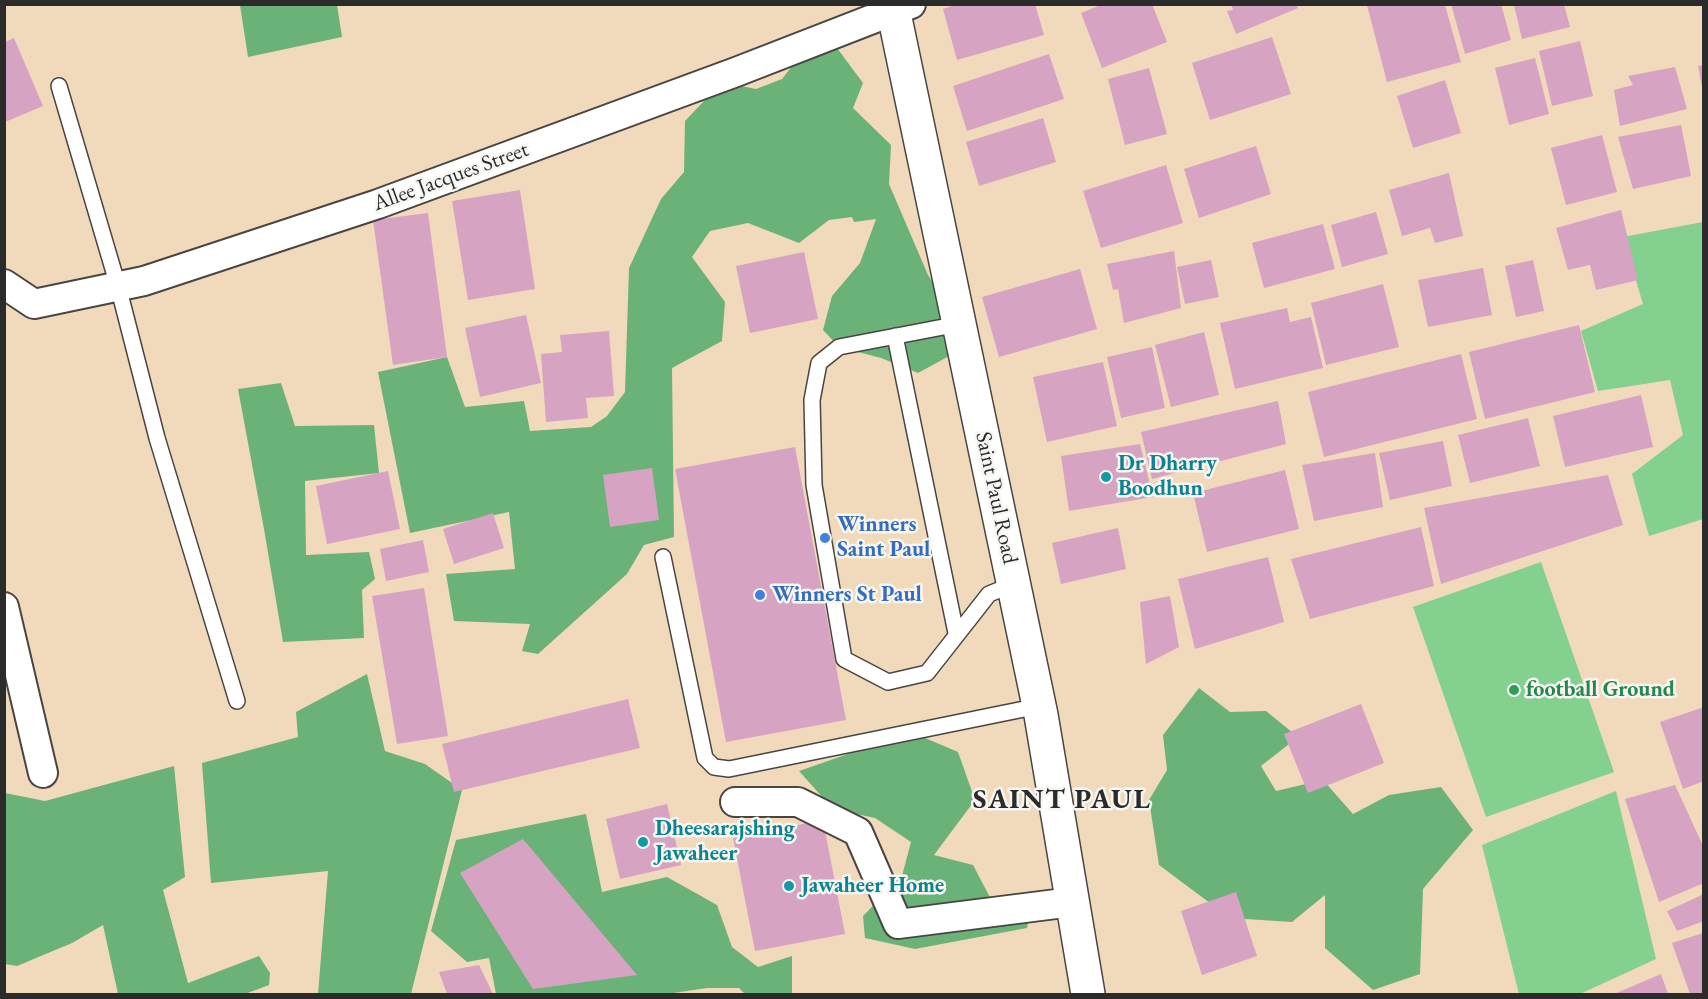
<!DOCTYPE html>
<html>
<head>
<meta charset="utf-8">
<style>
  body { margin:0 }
  #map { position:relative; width:1708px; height:999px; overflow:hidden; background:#f1dabb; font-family:"EB Garamond",serif }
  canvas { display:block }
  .frame { position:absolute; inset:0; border:6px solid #2b2b2b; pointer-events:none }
</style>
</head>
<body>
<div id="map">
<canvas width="1708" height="999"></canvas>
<div class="frame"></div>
</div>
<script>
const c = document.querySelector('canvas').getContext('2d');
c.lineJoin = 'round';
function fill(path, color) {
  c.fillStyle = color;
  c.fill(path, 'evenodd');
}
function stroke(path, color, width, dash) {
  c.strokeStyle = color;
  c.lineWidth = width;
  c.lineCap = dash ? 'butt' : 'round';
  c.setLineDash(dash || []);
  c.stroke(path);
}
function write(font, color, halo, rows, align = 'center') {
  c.font = font + ' "EB Garamond",serif';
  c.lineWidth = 5;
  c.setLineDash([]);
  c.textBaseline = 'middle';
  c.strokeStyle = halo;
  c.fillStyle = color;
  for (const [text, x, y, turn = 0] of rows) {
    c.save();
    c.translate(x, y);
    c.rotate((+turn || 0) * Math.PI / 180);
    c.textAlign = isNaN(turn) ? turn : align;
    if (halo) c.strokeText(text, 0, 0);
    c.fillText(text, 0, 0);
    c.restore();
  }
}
const green = new Path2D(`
  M 1703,222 L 1703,519 L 1649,536 L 1632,474 L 1683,435 L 1670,380 L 1598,391 L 1581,331 L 1643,304 L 1623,237 Z
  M 1541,562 L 1614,772 L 1486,817 L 1413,607 Z
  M 1616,791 L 1656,959 L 1580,994 L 1519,994 L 1482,845 Z`);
const forest = new Path2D(`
  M 240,5 L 337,5 L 342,37 L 248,57 Z
  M 837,48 L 863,83 L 853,108 L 891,145 L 889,184 L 928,275 L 959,324 L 951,355 L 918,373 L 881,358 L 839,347 L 823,330 L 832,296 L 860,263 L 876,219 L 854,222 L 852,217 L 829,220 L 799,243 L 748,223 L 710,231 L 692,257 L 725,302 L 722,341 L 672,368 L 674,537 L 644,545 L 627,574 L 538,654 L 522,651 L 530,624 L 454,621 L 446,574 L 515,569 L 509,512 L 410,533 L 378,372 L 447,357 L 465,407 L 524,401 L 530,431 L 591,427 L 607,416 L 625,392 L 629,268 L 661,199 L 684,172 L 685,121 L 722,82 L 756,89 L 782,79 L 797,60 Z
  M 281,383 L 295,426 L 374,425 L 379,473 L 305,481 L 306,555 L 369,552 L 375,579 L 362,590 L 364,638 L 283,642 L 264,529 L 238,389 Z
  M 367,674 L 385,751 L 425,764 L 462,790 L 411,994 L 318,994 L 328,871 L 211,883 L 202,763 L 298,737 L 296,712 Z
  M 1199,688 L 1230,712 L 1266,711 L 1298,737 L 1261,766 L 1276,791 L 1323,780 L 1353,814 L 1389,795 L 1441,787 L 1473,830 L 1423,889 L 1420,974 L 1373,990 L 1325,948 L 1325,895 L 1292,922 L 1230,918 L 1159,865 L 1149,800 L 1167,770 L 1163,735 Z
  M 911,732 L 958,752 L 975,800 L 934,855 L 973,865 L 994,905 L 1030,914 L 1027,928 L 915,949 L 865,938 L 863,916 L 902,876 L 911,842 L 875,818 L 833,809 L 799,771 Z
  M 174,766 L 185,877 L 163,890 L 188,983 L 259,956 L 270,973 L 269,985 L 245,994 L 118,994 L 103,925 L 72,943 L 17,966 L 5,964 L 5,793 L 45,801 Z
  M 586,814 L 602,892 L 667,877 L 717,905 L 732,947 L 758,967 L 792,956 L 792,994 L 745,994 L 739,988 L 707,988 L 667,994 L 496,994 L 489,958 L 467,962 L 431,931 L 456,840 Z`);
const building = new Path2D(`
  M 958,4 L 1035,4 L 1044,35 L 957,60 L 943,9 Z
  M 1103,4 L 1152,4 L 1167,42 L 1102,68 L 1081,13 Z
  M 1231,4 L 1295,4 L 1298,8 L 1236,34 L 1227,11 L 1233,10 Z
  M 1451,4 L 1501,4 L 1511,40 L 1465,54 Z
  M 1564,4 L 1570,27 L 1522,39 L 1514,5 Z
  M 1367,5 L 1445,5 L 1461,62 L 1387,82 Z
  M 1272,37 L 1291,94 L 1210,120 L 1192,63 Z
  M 14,38 L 43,106 L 5,122 L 5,42 Z
  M 1580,41 L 1593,96 L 1552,106 L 1539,51 Z
  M 1049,54 L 1064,99 L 967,131 L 953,86 Z
  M 1535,58 L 1549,114 L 1509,125 L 1495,68 Z
  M 1704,65 L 1704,87 L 1702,87 L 1698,66 Z
  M 1675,67 L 1687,109 L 1620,126 L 1614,90 L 1633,85 L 1628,76 Z
  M 1149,68 L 1167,134 L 1125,145 L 1108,79 Z
  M 1445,80 L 1461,133 L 1413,148 L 1397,96 Z
  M 1043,118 L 1056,162 L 979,186 L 966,142 Z
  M 1681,125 L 1691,176 L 1633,189 L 1618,137 Z
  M 1602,135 L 1617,192 L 1566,205 L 1551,148 Z
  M 1256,146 L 1271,194 L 1199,218 L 1184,169 Z
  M 1166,165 L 1183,223 L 1101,248 L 1083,191 Z
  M 1449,173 L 1463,236 L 1435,243 L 1430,228 L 1402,236 L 1389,190 Z
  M 520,190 L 535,289 L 468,300 L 452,201 Z
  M 1621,210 L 1638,280 L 1596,290 L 1590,265 L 1568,270 L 1556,228 Z
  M 1376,212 L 1388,254 L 1342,267 L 1331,225 Z
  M 428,213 L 447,357 L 393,365 L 373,220 Z
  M 1323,224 L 1335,269 L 1264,288 L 1252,243 Z
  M 1174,251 L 1181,308 L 1124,323 L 1118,289 L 1113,290 L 1107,264 Z
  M 804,252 L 818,319 L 750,333 L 736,266 Z
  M 1211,260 L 1219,297 L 1185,304 L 1177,267 Z
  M 1533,260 L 1544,311 L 1516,317 L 1505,266 Z
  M 1483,268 L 1492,315 L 1428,327 L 1418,280 Z
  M 1080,269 L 1097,329 L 999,357 L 982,297 Z
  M 1383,284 L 1399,347 L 1326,365 L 1311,303 Z
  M 1287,308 L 1290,322 L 1311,317 L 1323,368 L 1235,389 L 1220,323 Z
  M 526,315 L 541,383 L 480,397 L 465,328 Z
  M 1579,325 L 1595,392 L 1485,419 L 1469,352 Z
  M 609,331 L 614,396 L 586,398 L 588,418 L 546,422 L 541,354 L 562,352 L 560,335 Z
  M 1204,332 L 1219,395 L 1171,407 L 1155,345 Z
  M 1152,347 L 1165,408 L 1121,418 L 1107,357 Z
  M 1461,354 L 1477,419 L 1324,457 L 1308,392 Z
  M 1103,362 L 1117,426 L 1047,442 L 1033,377 Z
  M 1641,395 L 1653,447 L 1565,467 L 1553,416 Z
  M 1278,401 L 1286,444 L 1152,479 L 1141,432 Z
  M 1528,418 L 1540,466 L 1470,483 L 1458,435 Z
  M 1443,441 L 1452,486 L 1390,500 L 1379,453 Z
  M 1140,444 L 1153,497 L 1069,511 L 1061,456 Z
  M 795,447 L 846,720 L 726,742 L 675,469 Z
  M 1375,453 L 1383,507 L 1314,521 L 1302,465 Z
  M 652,468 L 659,520 L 610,527 L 603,475 Z
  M 1285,470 L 1299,529 L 1207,552 L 1193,493 Z
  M 388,471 L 400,529 L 327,544 L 316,486 Z
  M 1608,475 L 1623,525 L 1441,584 L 1424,508 Z
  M 493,513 L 504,548 L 454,564 L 443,529 Z
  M 1421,527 L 1434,586 L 1310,619 L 1291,559 Z
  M 1118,528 L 1126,569 L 1061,584 L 1052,543 Z
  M 423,540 L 429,572 L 386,581 L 380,549 Z
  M 1268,557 L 1284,622 L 1195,649 L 1178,579 Z
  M 424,588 L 448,736 L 397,744 L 372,596 Z
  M 1170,596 L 1179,647 L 1146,664 L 1140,602 Z
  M 628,699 L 640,748 L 454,792 L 442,744 Z
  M 1361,704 L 1384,763 L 1308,793 L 1284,734 Z
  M 1704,707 L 1704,781 L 1683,789 L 1660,722 Z
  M 1675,785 L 1704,848 L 1704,883 L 1659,902 L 1625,799 Z
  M 667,804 L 681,865 L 620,879 L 606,819 Z
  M 823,820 L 845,934 L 755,951 L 733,838 Z
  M 523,839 L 637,975 L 533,989 L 460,873 Z
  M 1236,892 L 1257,956 L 1202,975 L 1181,911 Z
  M 1704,894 L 1704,921 L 1677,931 L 1667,911 Z
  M 1703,933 L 1704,994 L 1690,994 L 1672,943 Z
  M 479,965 L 493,994 L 447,994 L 439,972 Z
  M 1661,974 L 1668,994 L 1614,994 Z`);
const lane = new Path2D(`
  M 59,86 L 118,286 L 157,438 L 237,701
  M 959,324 L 839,347 L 819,363 L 812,400 L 814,485 L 844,659 L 888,682 L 927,673 L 989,594 L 1014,584
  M 895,336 L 956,633
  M 663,557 L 705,758 L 714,767 L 729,769 L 1039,706`);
const street = new Path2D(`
  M 4,284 L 34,304 L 144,281 L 378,204 L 736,72 L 911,4
  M 4,607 L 43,773
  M 735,802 L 798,802 L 858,832 L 898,924 L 1072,902`);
const secondary = new Path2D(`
  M 892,4 L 1041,715 L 1088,994`);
const markers = [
  [1106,477,6,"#0f9aa8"],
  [825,538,6,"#3f7fe0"],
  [760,595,6,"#3f7fe0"],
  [1514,690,6,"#2e9e5b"],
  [643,842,6,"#0f9aa8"],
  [789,886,6,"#0f9aa8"]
];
const streetNames = [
  ["Allee Jacques Street",451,177,-20],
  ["Saint Paul Road",996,498,78]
];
const cultureNames = [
  ["Dr Dharry",1118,464],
  ["Boodhun",1118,489],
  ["Dheesarajshing",655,829],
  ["Jawaheer",655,854],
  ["Jawaheer Home",801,886]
];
const shopNames = [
  ["Winners",837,525],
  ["Saint Paul",837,550],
  ["Winners St Paul",772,595]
];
const leisureNames = [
  ["football Ground",1526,690]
];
const districtNames = [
  ["SAINT PAUL",1062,800]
];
fill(green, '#84d08e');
fill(forest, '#6bb279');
fill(building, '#d6a3c3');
stroke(lane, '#494541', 18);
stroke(street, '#494541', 32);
stroke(secondary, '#494541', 36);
stroke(lane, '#fff', 15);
stroke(street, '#fff', 28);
stroke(secondary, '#fff', 33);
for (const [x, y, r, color] of markers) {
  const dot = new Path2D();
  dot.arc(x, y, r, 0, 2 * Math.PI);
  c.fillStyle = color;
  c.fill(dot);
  stroke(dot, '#f6f6f2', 2);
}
write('22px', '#2b2b2b', '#f6f6f2', streetNames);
write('bold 22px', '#0d838f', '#f6f6f2', cultureNames, 'left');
write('bold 22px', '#366cbe', '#f6f6f2', shopNames, 'left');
write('bold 22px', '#27864d', '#f6f6f2', leisureNames, 'left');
c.letterSpacing = '1.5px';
write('bold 28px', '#2b2b2b', '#f6f6f2', districtNames);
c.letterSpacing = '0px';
</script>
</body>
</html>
